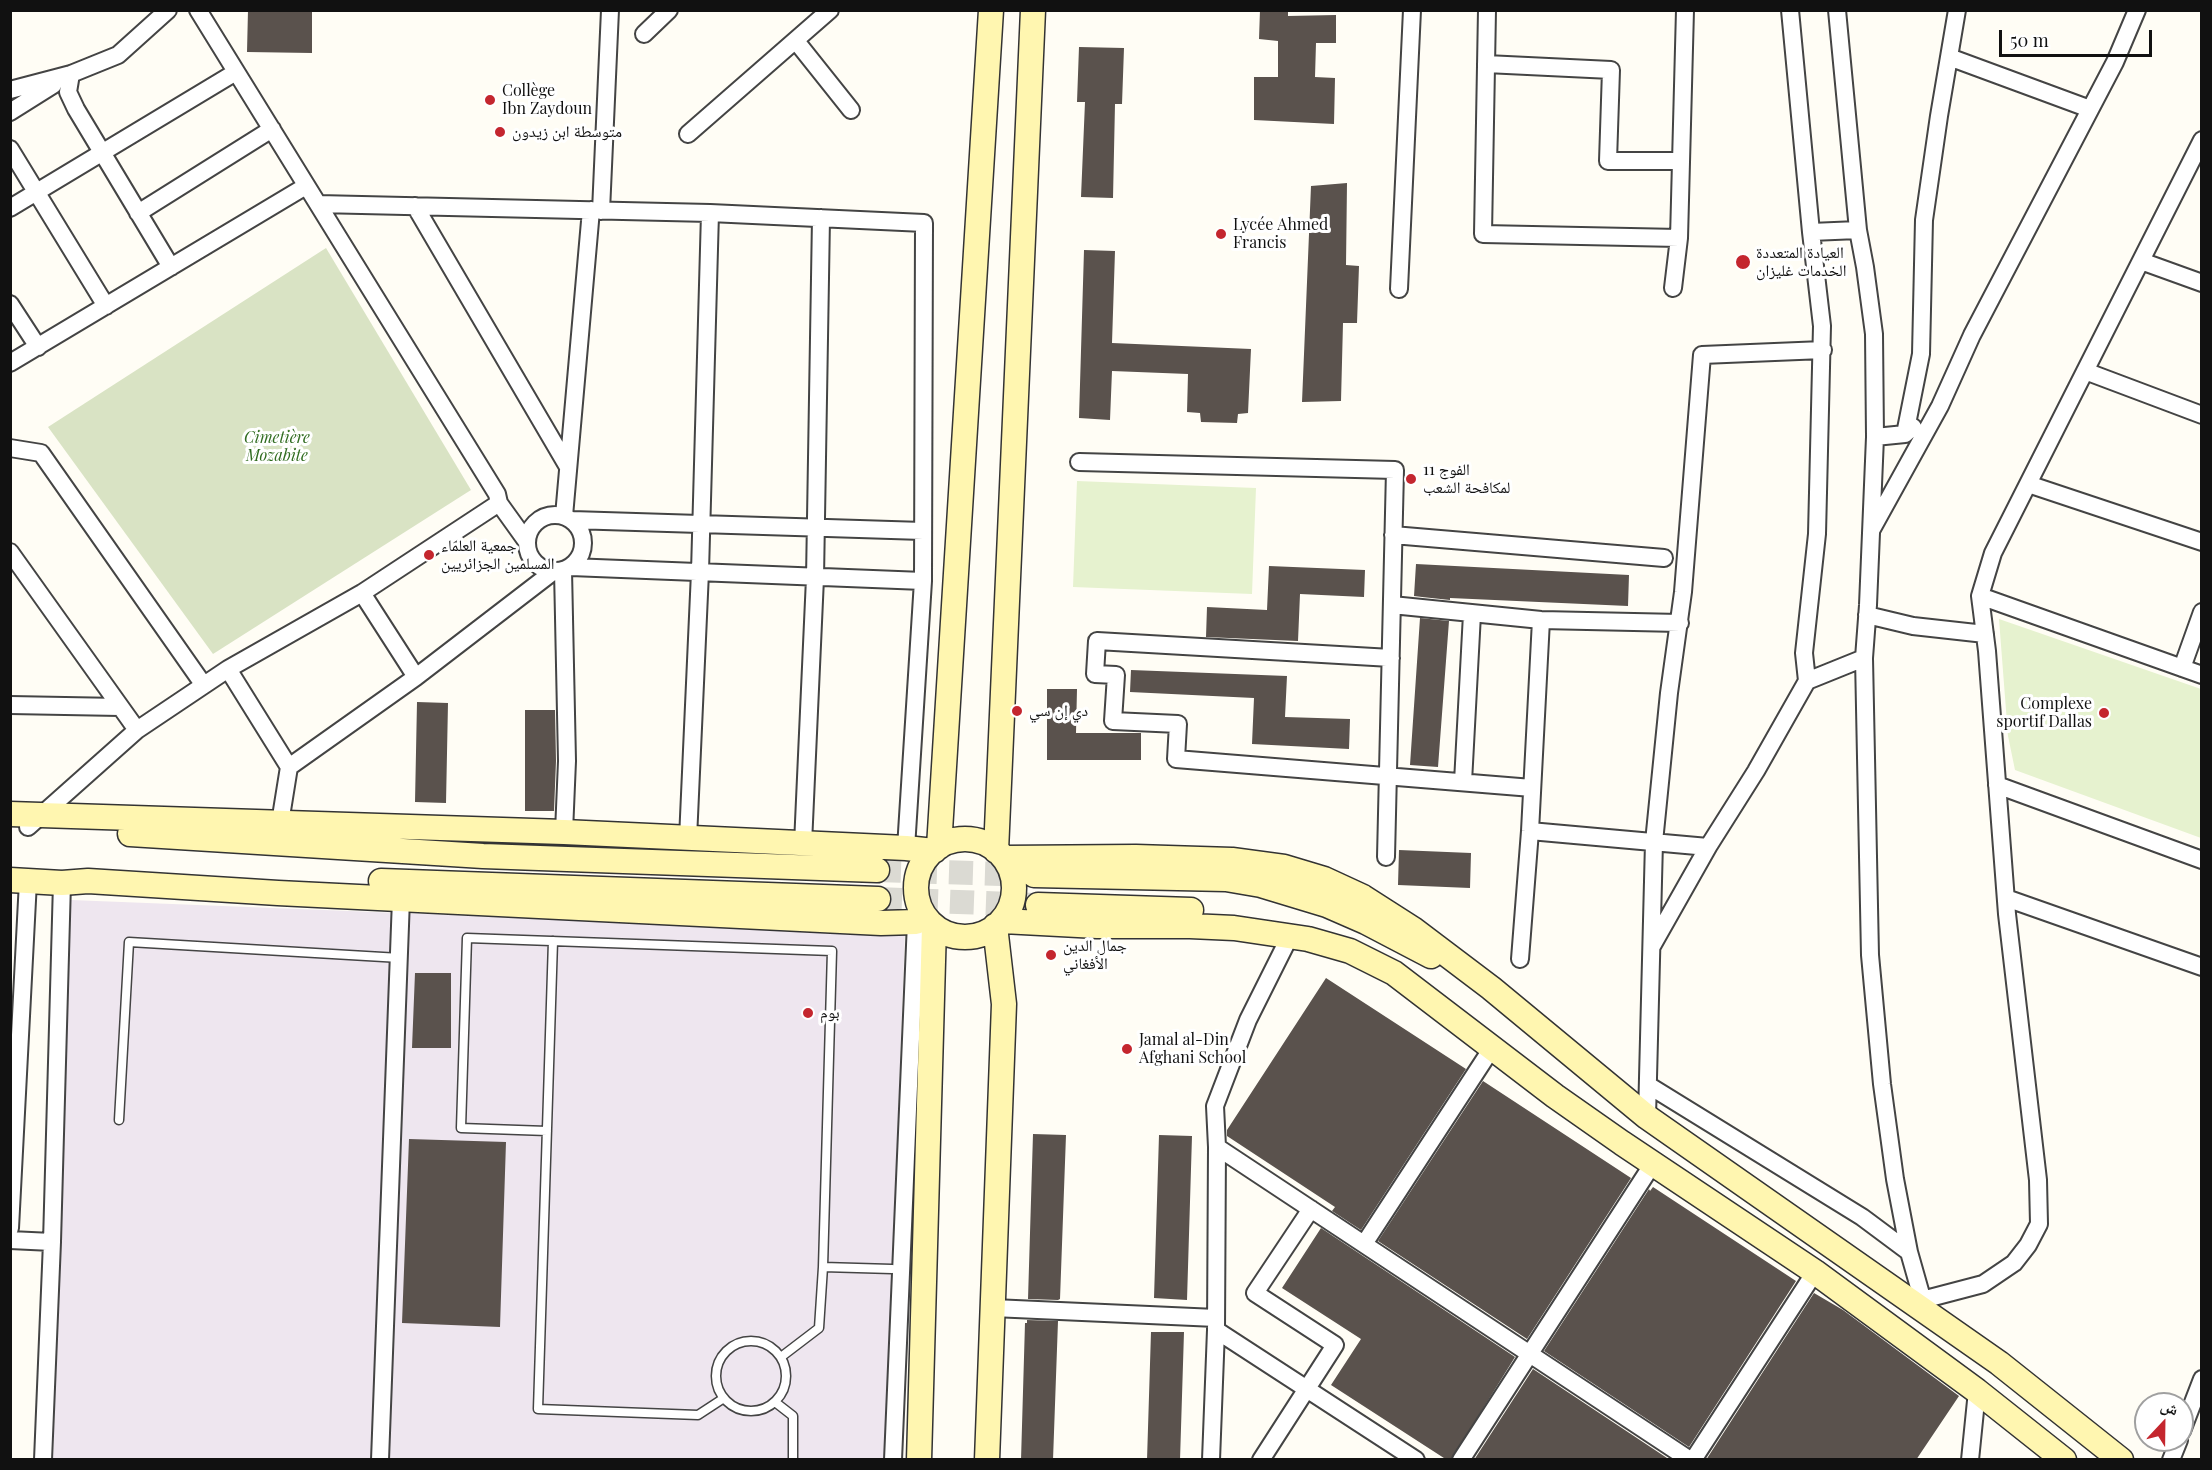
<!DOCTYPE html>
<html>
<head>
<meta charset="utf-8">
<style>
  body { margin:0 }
  #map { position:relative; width:2212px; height:1470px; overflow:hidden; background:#fffdf5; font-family:"Playfair Display","Noto Naskh Arabic",serif }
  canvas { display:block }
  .frame { position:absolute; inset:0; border:12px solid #111; pointer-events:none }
  .north { position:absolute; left:2134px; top:1392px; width:60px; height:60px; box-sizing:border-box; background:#fff; border:2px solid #a0a0a0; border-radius:50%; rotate:22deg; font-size:16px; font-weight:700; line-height:24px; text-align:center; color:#111 }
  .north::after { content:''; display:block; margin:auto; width:21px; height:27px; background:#c4262e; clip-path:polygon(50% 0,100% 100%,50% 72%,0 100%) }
  .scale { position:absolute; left:1999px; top:30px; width:153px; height:27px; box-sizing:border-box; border:3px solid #111; border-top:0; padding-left:8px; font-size:18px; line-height:21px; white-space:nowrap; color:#111; -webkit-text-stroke:4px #fff; paint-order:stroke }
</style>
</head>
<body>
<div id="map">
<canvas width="2212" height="1470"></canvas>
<div class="frame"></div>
<div class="north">ش</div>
<div class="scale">50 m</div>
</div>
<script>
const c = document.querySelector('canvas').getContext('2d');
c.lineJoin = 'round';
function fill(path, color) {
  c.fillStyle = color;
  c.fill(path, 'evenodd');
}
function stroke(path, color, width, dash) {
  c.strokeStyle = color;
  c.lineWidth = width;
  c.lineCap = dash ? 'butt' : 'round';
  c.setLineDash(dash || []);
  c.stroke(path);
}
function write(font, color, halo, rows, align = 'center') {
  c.font = font + ' "Playfair Display","Noto Naskh Arabic",serif';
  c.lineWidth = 6;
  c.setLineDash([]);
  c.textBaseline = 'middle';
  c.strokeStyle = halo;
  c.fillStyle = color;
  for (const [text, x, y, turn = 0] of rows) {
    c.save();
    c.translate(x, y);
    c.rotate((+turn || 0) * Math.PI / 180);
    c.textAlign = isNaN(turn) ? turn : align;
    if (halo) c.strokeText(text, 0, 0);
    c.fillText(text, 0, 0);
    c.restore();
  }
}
const industrial = new Path2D(`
  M 71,900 L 905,933 L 885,1459 L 53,1460 Z`);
const cemetery = new Path2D(`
  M 326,248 L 471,490 L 213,654 L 48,427 Z`);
const pitch = new Path2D(`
  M 1077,481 L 1256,488 L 1252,594 L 1073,587 Z
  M 1999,619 L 2201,689 L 2201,838 L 2015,770 L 2008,736 Z`);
const building = new Path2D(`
  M 248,10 L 312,10 L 312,53 L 247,52 Z
  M 1260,10 L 1288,10 L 1288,16 L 1336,15 L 1336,43 L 1316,43 L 1315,77 L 1335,78 L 1334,124 L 1254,120 L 1254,77 L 1278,77 L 1278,41 L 1259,39 Z
  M 1079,47 L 1124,48 L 1122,104 L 1115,104 L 1113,198 L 1081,197 L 1085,102 L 1077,102 Z
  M 1347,183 L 1346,265 L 1359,266 L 1357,323 L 1343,323 L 1341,401 L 1302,402 L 1311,186 Z
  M 1084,250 L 1115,251 L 1112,343 L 1251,349 L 1248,413 L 1238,414 L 1237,423 L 1201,422 L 1200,413 L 1187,412 L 1188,374 L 1112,371 L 1110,420 L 1079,418 Z
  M 1416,564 L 1629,575 L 1628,606 L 1450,598 L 1450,600 L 1422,597 L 1414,596 Z
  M 1269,566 L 1365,570 L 1364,597 L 1300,594 L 1298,641 L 1206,637 L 1207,607 L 1267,610 Z
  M 1420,618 L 1449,621 L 1438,767 L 1410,765 Z
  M 1131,670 L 1287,676 L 1285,717 L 1350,719 L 1349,749 L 1252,744 L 1254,698 L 1130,692 Z
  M 1047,689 L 1077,689 L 1076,733 L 1141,733 L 1141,760 L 1047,760 Z
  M 417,702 L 448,703 L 446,803 L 415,802 Z
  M 525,710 L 555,710 L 556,761 L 554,811 L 525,811 Z
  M 1399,850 L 1471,853 L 1470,888 L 1398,885 Z
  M 415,973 L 451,973 L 451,1048 L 412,1048 Z
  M 1326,978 L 1466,1069 L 1361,1230 L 1332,1211 L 1335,1207 L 1227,1136 L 1227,1130 Z
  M 1483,1081 L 1631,1178 L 1527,1339 L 1378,1241 Z
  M 1033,1134 L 1066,1135 L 1060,1299 L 1058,1300 L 1028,1299 Z
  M 1159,1135 L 1192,1136 L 1187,1300 L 1154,1298 Z
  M 409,1139 L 506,1142 L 500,1327 L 402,1323 Z
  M 1653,1187 L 1796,1281 L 1689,1447 L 1544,1351 L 1649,1189 L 1650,1191 Z
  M 1321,1228 L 1515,1357 L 1451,1460 L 1447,1460 L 1331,1385 L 1361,1339 L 1282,1288 Z
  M 1814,1293 L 1843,1310 L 1959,1396 L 1916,1460 L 1706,1460 Z
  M 1027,1320 L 1058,1321 L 1053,1460 L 1021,1460 L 1025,1323 L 1027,1323 Z
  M 1151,1332 L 1184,1332 L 1180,1460 L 1147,1460 Z
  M 1533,1369 L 1670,1460 L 1474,1460 Z`);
const secondaryTunnel = new Path2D(`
  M 877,870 L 1034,875
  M 878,899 L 1038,905`);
const lane = new Path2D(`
  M 553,941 L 538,1409 L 698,1415 L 724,1398
  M 119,1120 L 129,942 L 400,958
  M 547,1131 L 461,1128 L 467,938 L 832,951 L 823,1267 L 819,1328 L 781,1357
  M 823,1267 L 892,1269
  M716 1376a35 35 0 1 1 70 0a35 35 0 1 1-70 0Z
  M 775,1402 L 793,1416 L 793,1460`);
const street = new Path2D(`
  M 198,10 L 497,494 L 499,503 L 527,542
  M 1487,10 L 1483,234 L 1679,238
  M 1837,10 L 1858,230 L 1865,267 L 1874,334 L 1875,437 L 1868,605 L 1864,658 L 1870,955 L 1882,1084 L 1895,1179 L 1909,1252 L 1926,1312
  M 644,34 L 669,10
  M 796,41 L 851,110
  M 1949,57 L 2090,109
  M 1486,64 L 1611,70 L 1608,161 L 1681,161
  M 71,74 L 68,92 L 76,109 L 171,267
  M 10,90 L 71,74 L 118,55 L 168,10
  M 10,112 L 53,85
  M 688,134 L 830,10
  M 10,149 L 106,306
  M 318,204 L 710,213 L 924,223 L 923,581 L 906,848
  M 415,206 L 568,467
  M 10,208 L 236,72
  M 601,211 L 610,10
  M 138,213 L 272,129
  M 1811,232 L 1858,230
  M 2141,261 L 2202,283
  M 1673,288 L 1679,238 L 1685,10
  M 1399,289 L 1412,10
  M 10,304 L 38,347
  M 10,363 L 306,186
  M 2085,371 L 2202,415
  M 1905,434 L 1921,354 L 1924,220 L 1939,116 L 1957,10
  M 1875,437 L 1905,434 L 1913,427
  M 10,448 L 41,453 L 203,684
  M 1079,462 L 1395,470 L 1386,857
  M 2028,484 L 2202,542
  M527 543a28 28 0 1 1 56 0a28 28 0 1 1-56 0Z
  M 564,516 L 591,210
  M 572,520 L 923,531
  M 1872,529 L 1940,406 L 1972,335 L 2115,62 L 2137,10
  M 1393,535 L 1664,558
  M 10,552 L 137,730
  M 571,567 L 923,581
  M 563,570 L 567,761 L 564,832
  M 362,593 L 416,677
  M 1980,596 L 2202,675
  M 1392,605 L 1541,620 L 1680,623
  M 1867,615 L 1913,626 L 1985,634
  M 1391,658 L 1097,641 L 1095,674 L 1116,675 L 1113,721 L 1178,724 L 1176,759 L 1532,788
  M 2182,668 L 2202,612
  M 228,669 L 289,767
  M 1807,681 L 1864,658
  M 10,705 L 120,707
  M 1463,782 L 1472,614
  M 1997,785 L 2202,860
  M 280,823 L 289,767 L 416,677 L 554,571
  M 28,827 L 137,730 L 228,669 L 362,593 L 499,503
  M 1530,831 L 1708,847
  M 688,839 L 700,572 L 710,213
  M 803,844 L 815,578 L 821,218
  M 2006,898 L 2202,967
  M 1652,946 L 1708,847 L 1756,771 L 1807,681 L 1804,653 L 1817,534 L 1822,326 L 1811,232 L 1790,10
  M 1520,959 L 1530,831 L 1541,620
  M 1648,1085 L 1862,1217 L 1909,1252
  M 1647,1117 L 1654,842 L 1669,693 L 1683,592 L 1702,355 L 1823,350
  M 1217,1147 L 1690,1460
  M 10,1228 L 28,881
  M 10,1240 L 52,1242
  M 1364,1244 L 1492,1048
  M 1922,1300 L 1983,1284 L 2014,1263 L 2028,1245 L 2039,1224 L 2038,1180 L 2007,914 L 1987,651 L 1980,596 L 1993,553 L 2202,140
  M 993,1308 L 1216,1318
  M 1216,1330 L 1416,1460
  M 2182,1431 L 2202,1379
  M 43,1460 L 52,1242 L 62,883
  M 380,1460 L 401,899
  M 893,1460 L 916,922
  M 1211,1460 L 1216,1330 L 1217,1147 L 1215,1106 L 1248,1020 L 1290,936
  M 1261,1460 L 1335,1345 L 1255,1293 L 1311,1209
  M 1461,1460 L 1654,1162
  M 1693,1460 L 1815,1272
  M 1970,1460 L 1977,1391
  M 2171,1460 L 2179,1440`);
const secondary = new Path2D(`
  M 10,814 L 564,832 L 906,848 L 934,851
  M 130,834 L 483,856 L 877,870
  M916 888a49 49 0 1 1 98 0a49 49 0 1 1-98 0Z
  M 939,847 L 991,10
  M 996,851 L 1033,10
  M 1004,858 L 1136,857 L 1232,860 L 1284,867 L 1324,879 L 1363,897 L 1413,929 L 1491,988 L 1647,1117 L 1999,1363 L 2121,1460
  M 1034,875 L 1226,879 L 1261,885 L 1327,905 L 1366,922 L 1431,956
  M 10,880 L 62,883 L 88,881 L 278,893 L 881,923 L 916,922 L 924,915
  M 381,881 L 878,899
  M 1038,905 L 1191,910
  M 1003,921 L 1097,926 L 1190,926 L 1234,928 L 1308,939 L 1350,951 L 1394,973 L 1555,1096 L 1622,1143 L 1815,1272 L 1977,1391 L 2064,1460
  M 919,1460 L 934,926
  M 987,1460 L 1004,1004 L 995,926`);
const markers = [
  [490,100,6,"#c4262e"],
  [500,132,6,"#c4262e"],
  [1221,234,6,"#c4262e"],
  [1743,262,8,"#c4262e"],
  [1411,479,6,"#c4262e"],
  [429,555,6,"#c4262e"],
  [1017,711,6,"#c4262e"],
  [2104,713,6,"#c4262e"],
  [1051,955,6,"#c4262e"],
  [808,1013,6,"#c4262e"],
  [1127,1049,6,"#c4262e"]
];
const poiNames = [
  ["Collège",502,91],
  ["Ibn Zaydoun",502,109],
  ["متوسطة ابن زيدون",512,132],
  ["Lycée Ahmed",1233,225],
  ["Francis",1233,243],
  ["العيادة المتعددة",1756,253],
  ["الخدمات غليزان",1756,271],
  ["الفوج 11",1423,470],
  ["لمكافحة الشعب",1423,488],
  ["جمعية العلماء",441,546],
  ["المسلمين الجزائريين",441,564],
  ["Complexe",2092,704,"right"],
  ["sportif Dallas",2092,722,"right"],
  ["دي إن سي",1029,711],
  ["جمال الدين",1063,946],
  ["الأفغاني",1063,964],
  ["بوم",820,1013],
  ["Jamal al-Din",1139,1040],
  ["Afghani School",1139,1058]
];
const parkNames = [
  ["Cimetière",277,438],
  ["Mozabite",277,456]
];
fill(industrial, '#eee6ef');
fill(cemetery, '#d9e3c4');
fill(pitch, '#e6f2cf');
fill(building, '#5a524d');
stroke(secondaryTunnel, '#dbdad3', 24, [24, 12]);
stroke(lane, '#444', 11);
stroke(street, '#444', 20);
stroke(secondary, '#333', 27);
stroke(lane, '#fff', 8);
stroke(street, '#fff', 16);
stroke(secondary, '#fff6b0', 24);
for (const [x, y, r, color] of markers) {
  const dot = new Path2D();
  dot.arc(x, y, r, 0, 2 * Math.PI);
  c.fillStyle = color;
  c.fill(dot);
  stroke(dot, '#fff', 2);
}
write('16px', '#111', '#fff', poiNames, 'left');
write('italic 16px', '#2f6b1f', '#fff', parkNames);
</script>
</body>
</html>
